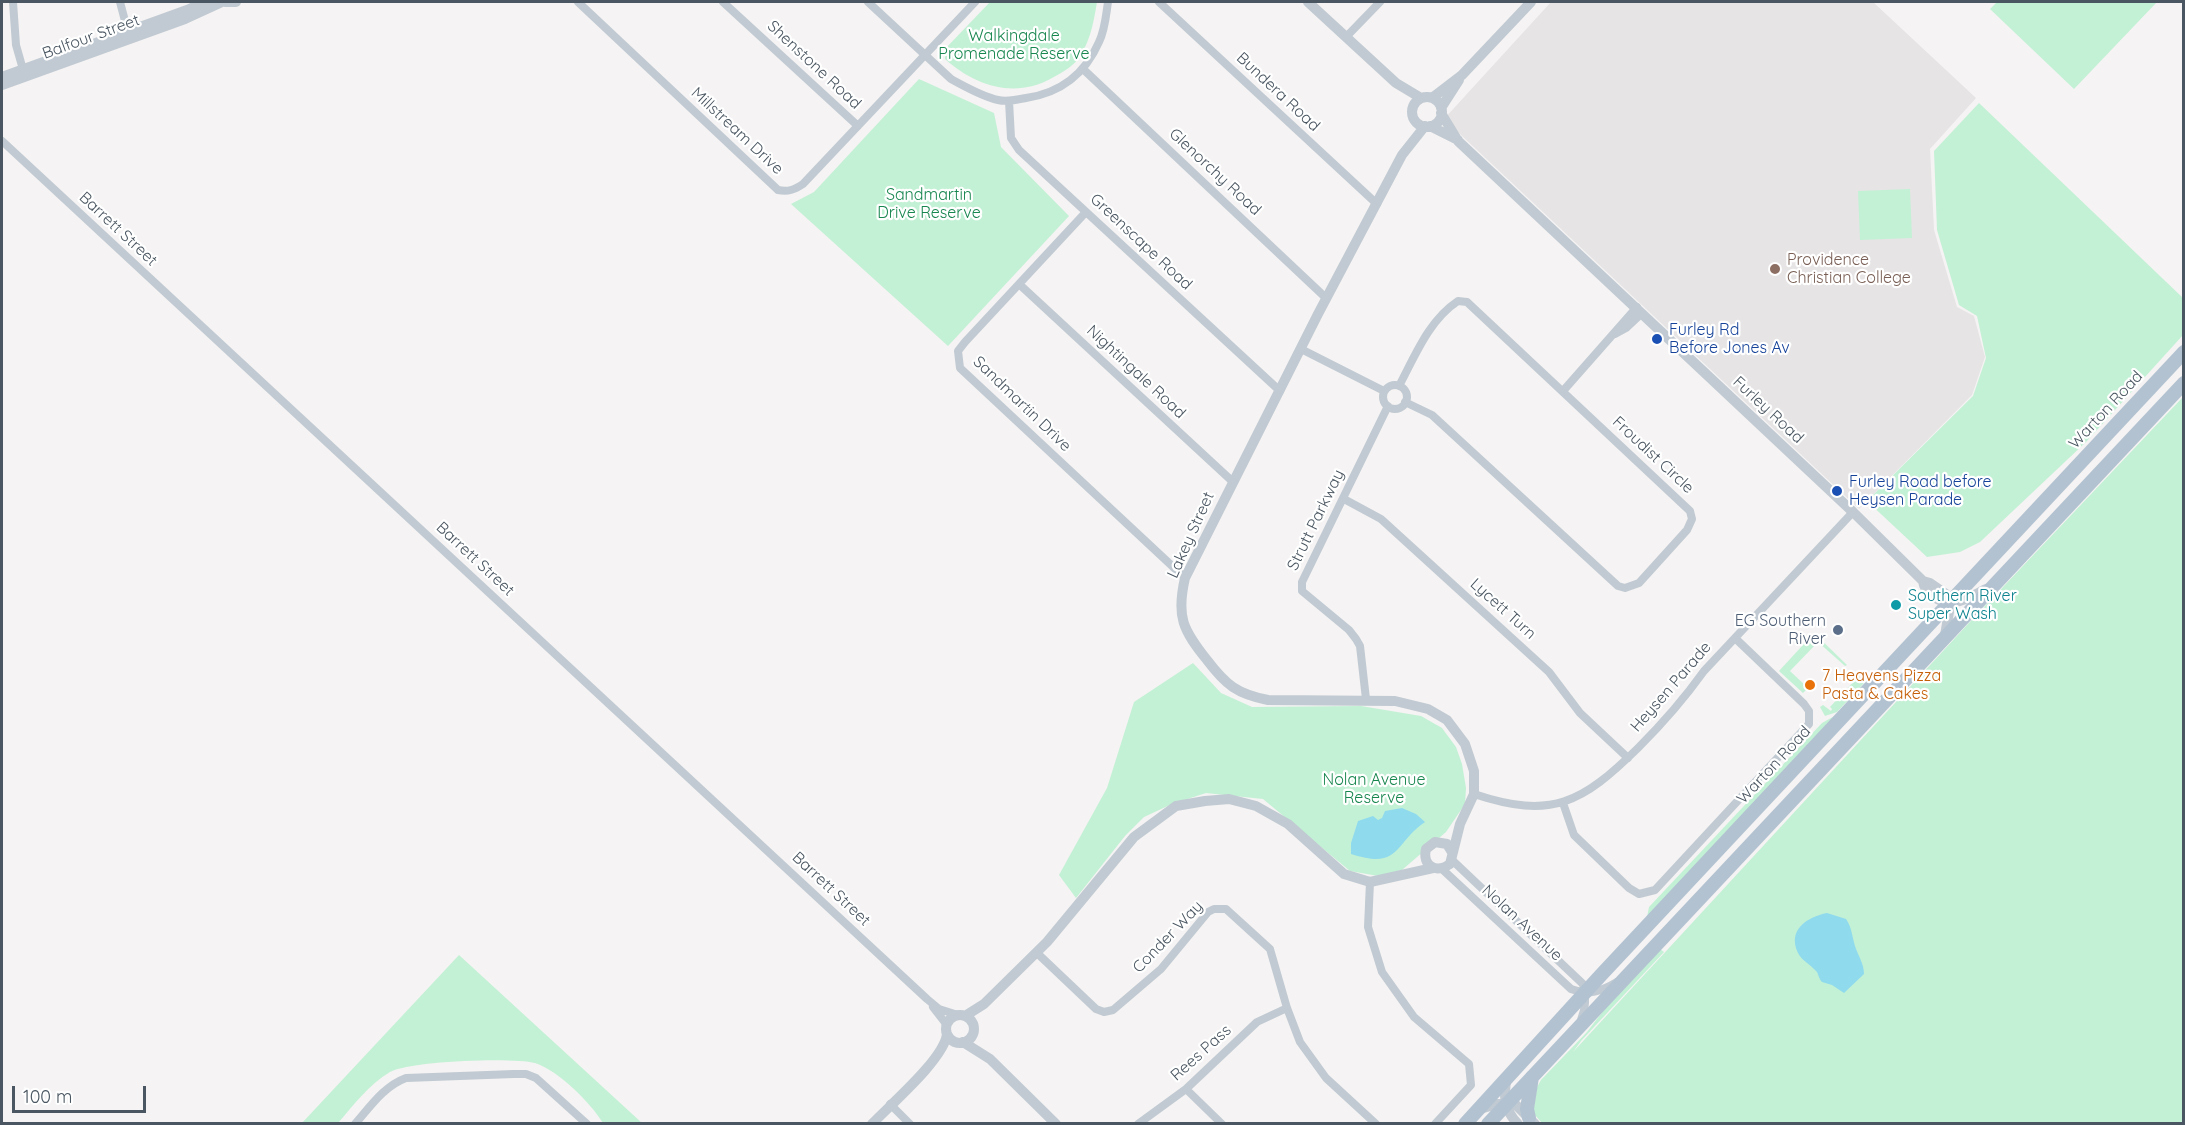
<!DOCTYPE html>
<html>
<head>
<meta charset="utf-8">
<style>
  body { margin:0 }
  #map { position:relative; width:2185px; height:1125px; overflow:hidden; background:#f5f3f3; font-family:Quicksand,sans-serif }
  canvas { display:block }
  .frame { position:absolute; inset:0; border:3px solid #4a5661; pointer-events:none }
  .scale { position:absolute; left:12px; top:1086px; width:134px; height:27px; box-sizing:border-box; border:3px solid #4a5661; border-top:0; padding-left:8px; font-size:18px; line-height:21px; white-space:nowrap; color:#4a5661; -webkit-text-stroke:4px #fff; paint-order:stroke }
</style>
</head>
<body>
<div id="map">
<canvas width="2185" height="1125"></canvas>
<div class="frame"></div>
<div class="scale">100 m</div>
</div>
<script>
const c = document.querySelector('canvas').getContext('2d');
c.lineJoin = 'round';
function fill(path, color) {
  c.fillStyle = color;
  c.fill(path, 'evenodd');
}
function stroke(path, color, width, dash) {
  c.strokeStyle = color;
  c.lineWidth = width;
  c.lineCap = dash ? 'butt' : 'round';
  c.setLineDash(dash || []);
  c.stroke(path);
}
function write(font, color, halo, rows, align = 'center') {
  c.font = font + ' Quicksand,sans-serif';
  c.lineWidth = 4.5;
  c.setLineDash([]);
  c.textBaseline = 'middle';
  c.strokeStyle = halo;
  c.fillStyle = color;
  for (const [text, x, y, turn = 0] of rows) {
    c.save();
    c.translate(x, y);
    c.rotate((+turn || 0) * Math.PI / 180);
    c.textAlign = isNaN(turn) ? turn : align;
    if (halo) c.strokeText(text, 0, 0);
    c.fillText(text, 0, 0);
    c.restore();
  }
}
const education = new Path2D(`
  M 1551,2 L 1873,2 L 1976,98 L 1930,149 L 1934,230 L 1957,307 L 1974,316 L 1985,357 L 1972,395 L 1859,509 L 1444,119 Z`);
const green = new Path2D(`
  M 990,2 L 1097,2 C 1094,20 1091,38 1081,55 C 1074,66 1063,72 1052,78 C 1015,99 975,86 945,59 L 945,49 Z
  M 1997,2 L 2157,2 L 2074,89 L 1990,9 Z
  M 919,79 L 994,113 L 1001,147 L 1069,216 L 948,346 L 791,204 L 814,192 Z
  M 1979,103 L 2183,298 L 2183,335 L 2086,442 L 1980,542 L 1960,552 L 1927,557 L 1867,501 L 1973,396 L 1986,358 L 1977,316 L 1959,305 L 1937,230 L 1934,151 Z
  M 1910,189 L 1912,238 L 1860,240 L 1858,191 Z
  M 2183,397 L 2183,1123 L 1543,1124 L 1533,1113 L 1537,1087 L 1541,1080 L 1587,1032 L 1613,998 L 1660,949 L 1664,952 L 1581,1041 L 1573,1052 L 1967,625 Z
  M 1814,633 L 1847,665 L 1845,666 L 1818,642 L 1790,671 L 1808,688 L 1803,693 L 1779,671 Z
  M 1193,663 L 1221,693 L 1252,707 L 1361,706 L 1421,716 L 1442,728 L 1456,747 L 1462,764 L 1466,788 L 1465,804 L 1446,832 L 1402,870 L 1378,876 L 1350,871 L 1263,799 L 1206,793 L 1172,804 L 1144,817 L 1125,836 L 1076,898 L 1059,875 L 1107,788 L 1134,702 Z
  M 1852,673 L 1858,674 L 1864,683 L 1837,712 L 1825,716 L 1820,707 L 1823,705 L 1831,711 L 1832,709 L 1830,707 L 1857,678 Z
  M 1838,714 L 1647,917 L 1649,907 L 1822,723 Z
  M 459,955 L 642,1123 L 603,1123 C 590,1102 559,1071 535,1063 C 513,1057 409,1061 390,1072 C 369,1084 353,1106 338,1123 L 302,1123 Z`);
const water = new Path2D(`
  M 1402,808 L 1416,814 L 1425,822 C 1393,844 1401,870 1351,854 L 1351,843 L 1358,821 L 1373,816 L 1378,820 L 1382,818 L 1385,811 Z
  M 1827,913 L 1846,919 C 1852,928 1852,936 1855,946 C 1858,956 1864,963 1864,974 L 1844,993 L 1832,985 L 1822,982 C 1818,978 1819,973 1815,970 C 1810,964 1802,961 1798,953 C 1787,930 1807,917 1827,913 Z`);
const minor = new Path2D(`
  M 13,2 L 16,45 L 24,73
  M 120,2 L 129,36
  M 578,2 L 778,190 C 788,192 794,190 803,184 L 975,2
  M 723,2 L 858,126
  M 868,2 L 951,79 C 966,87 981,96 998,100 C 1007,102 1016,100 1026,98 C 1060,93 1085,74 1099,42 C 1105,30 1106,15 1108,2
  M 1159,2 L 1377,204
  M 1346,37 L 1380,2
  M 1083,69 L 1326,298
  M 1009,101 L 1011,138 L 1019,150 L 1280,391
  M 2,141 L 927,999 L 939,1009 L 958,1015
  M 1086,212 L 965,342 L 958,351 L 960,368 L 1185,578
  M 1019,284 L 1232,481
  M 1615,334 L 1626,328 L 1642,313
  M 1301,349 L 1384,391
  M1383 397a12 12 0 1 1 24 0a12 12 0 1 1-24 0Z
  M 1399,386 C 1415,356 1429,320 1458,301 L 1467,302 L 1690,511 L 1692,519 L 1687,530 L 1639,583 L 1625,588 L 1618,586 L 1432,415 L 1405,402
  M 1563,391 L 1637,307
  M 1344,499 L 1381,519 L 1549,672 L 1580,713 L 1628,758
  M 1366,699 L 1360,646 L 1356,639 L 1349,630 L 1302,591 L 1302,582 L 1388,406
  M 1474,794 C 1552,820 1582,803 1638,748 C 1662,724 1684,699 1704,671 L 1853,512
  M 1563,803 L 1574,835 L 1629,888 L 1639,894 L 1655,890 L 1809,724 L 1809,711 L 1804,704 L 1735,638
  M 1452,860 L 1583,984 C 1586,998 1586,1007 1581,1020
  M 1442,869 L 1571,989 C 1588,996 1602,991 1617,982
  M 1370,882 L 1368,927 L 1382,972 L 1414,1017 L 1469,1064 L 1471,1085 L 1435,1124
  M 1037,953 L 1096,1009 L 1104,1012 L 1113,1010 L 1161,969 L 1208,912 L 1214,909 L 1226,909 L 1270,949 L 1287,1008 L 1300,1042 L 1326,1078 L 1376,1124
  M 933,1007 L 947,1025
  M 1186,1089 L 1222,1124
  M 890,1104 L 910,1124
  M 355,1124 C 370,1107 384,1086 406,1078 L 514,1074 L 526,1074 L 536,1078 L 587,1124
  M 1138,1124 L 1186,1089 L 1257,1022 L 1287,1008`);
const tertiary = new Path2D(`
  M 225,2 L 236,2
  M 1308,2 L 1396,83 L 1421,98
  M 2,77 L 187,10 L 205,2
  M 2,85 L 185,19 L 222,2
  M1412 112a15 15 0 1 1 30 0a15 15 0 1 1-30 0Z
  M 1432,98 L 1462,75 L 1531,2
  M 1441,108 L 1459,80
  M 1441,113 L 1458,141 L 1853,512 L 1923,581 L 1930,583 L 1946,594 L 1949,612 L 1945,635
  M 1425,126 L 1402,155 L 1318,314 L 1185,578 C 1176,617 1183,630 1207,660 C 1226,685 1237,694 1268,700 L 1395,701 L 1428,709 L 1447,720 L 1465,744 L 1474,771 L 1474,794 L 1460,824 L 1450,864 C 1436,874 1422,866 1426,849 L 1435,842 L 1447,844 L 1452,852
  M 1430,126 L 1458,140
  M 1923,581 C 1924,589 1927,591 1933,596 C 1949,610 1970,598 1986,589
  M946 1029a14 14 0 1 1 28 0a14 14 0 1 1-28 0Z
  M 965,1016 L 984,1004 L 1047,942 L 1134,837 L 1176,806 L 1205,801 L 1229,799 L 1256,806 L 1288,824 L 1344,874 L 1370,882 L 1433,868
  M 963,1042 L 990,1059 L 1056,1124
  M 1507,1077 C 1503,1095 1504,1110 1518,1124
  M 1480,1109 L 1497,1104 L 1514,1103 L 1535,1124
  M 872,1124 C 891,1104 944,1059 947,1034`);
const primary = new Path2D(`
  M 1529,1118 L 1527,1109 L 1532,1077
  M 1465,1124 L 1601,975 L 2184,352
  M 1488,1124 L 2184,383`);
const markers = [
  [1775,269,6,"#8d6e63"],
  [1657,339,6,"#1a4fb4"],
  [1837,491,6,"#1a4fb4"],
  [1896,605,6,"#0f9aa8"],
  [1838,630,6,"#5c6f8a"],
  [1810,685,6,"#e8710a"]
];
const parkNames = [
  ["Walkingdale",1014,36],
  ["Promenade Reserve",1014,54],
  ["Sandmartin",929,195],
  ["Drive Reserve",929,213],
  ["Nolan Avenue",1374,780],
  ["Reserve",1374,798]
];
const streetNames = [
  ["Balfour Street",91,37,-20],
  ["Shenstone Road",814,65,43],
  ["Bundera Road",1278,92,43],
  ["Millstream Drive",737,131,43],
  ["Glenorchy Road",1215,172,43],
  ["Barrett Street",118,229,43],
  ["Greenscape Road",1141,242,43],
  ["Nightingale Road",1136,372,43],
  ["Sandmartin Drive",1022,404,44],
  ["Furley Road",1768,410,43],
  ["Warton Road",2106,410,-47],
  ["Froudist Circle",1653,455,43],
  ["Strutt Parkway",1316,520,-64],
  ["Lakey Street",1191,535,-66],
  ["Barrett Street",475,559,43],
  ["Lycett Turn",1503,609,42],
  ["Heysen Parade",1671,687,-49],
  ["Warton Road",1774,765,-47],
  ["Barrett Street",831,889,43],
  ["Nolan Avenue",1522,923,43],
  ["Conder Way",1168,937,-46],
  ["Rees Pass",1201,1053,-42]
];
const educationNames = [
  ["Providence",1787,260],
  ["Christian College",1787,278]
];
const transitNames = [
  ["Furley Rd",1669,330],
  ["Before Jones Av",1669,348],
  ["Furley Road before",1849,482],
  ["Heysen Parade",1849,500]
];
const cultureNames = [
  ["Southern River",1908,596],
  ["Super Wash",1908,614]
];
const serviceNames = [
  ["EG Southern",1826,621],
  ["River",1826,639]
];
const foodNames = [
  ["7 Heavens Pizza",1822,676],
  ["Pasta & Cakes",1822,694]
];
fill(education, '#e6e4e5');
fill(green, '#c3f1d5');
fill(water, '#90daee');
stroke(minor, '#c1cad2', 8);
stroke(tertiary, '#c1cad2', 10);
stroke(primary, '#b3c2d1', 14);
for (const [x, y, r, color] of markers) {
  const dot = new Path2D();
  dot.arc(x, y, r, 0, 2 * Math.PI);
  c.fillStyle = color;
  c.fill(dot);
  stroke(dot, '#fff', 2);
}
write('16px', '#17864f', '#fff', parkNames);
write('16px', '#4a5661', '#fff', streetNames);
write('16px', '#785e54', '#fff', educationNames, 'left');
write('16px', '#164399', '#fff', transitNames, 'left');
write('16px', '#0d838f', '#fff', cultureNames, 'left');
write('16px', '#4e5e75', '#fff', serviceNames, 'right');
write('16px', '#c56008', '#fff', foodNames, 'left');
</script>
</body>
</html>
